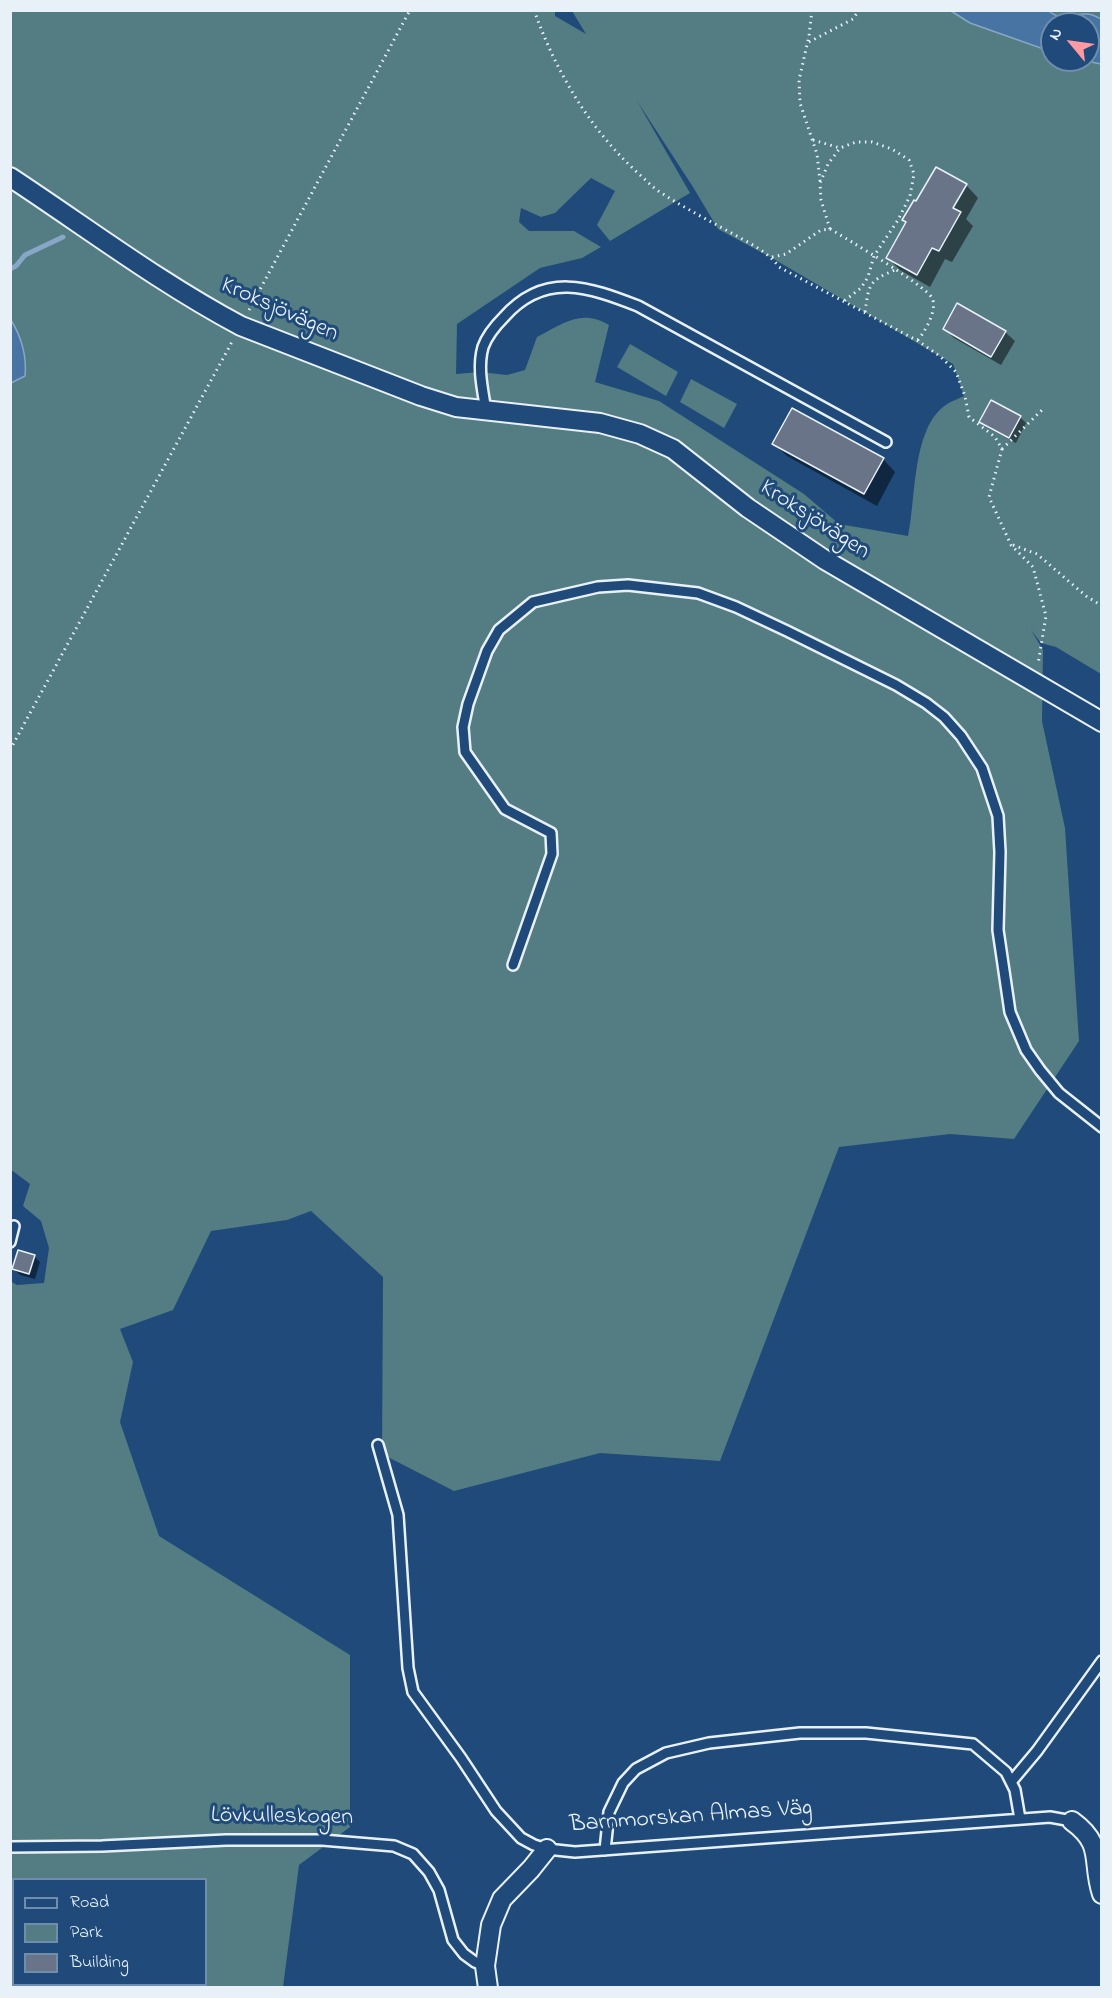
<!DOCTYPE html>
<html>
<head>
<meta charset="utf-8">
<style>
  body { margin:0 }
  #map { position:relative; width:1112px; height:1998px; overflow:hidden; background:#1f4a7a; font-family:"Indie Flower",sans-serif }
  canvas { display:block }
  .frame { position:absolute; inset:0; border:12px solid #e8f1f8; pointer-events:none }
  .legend { position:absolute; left:12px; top:1878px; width:195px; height:108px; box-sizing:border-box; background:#1f4a7a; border:2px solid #6f8dac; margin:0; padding:8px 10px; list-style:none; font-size:18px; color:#e8f1f8 }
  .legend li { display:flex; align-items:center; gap:12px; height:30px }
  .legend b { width:30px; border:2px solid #6f8dac }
  .north { position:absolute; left:1040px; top:12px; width:60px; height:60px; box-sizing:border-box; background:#1f4a7a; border:2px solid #6f8dac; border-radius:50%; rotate:299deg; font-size:16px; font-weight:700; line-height:24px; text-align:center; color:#e8f1f8 }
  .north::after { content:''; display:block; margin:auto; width:21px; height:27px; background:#ff9aa2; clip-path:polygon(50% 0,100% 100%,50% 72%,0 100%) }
</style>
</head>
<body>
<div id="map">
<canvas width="1112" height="1998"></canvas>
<div class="frame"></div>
<ul class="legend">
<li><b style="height:8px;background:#1f4a7a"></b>Road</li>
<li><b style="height:16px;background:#537c83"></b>Park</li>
<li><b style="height:16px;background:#6a7489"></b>Building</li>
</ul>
<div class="north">N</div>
</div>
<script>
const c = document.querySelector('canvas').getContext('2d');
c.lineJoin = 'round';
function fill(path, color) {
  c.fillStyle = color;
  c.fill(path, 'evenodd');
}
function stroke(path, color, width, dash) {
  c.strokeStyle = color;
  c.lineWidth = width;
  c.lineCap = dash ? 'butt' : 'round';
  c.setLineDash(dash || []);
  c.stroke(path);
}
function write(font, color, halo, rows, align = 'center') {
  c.font = font + ' "Indie Flower",sans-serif';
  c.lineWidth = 6;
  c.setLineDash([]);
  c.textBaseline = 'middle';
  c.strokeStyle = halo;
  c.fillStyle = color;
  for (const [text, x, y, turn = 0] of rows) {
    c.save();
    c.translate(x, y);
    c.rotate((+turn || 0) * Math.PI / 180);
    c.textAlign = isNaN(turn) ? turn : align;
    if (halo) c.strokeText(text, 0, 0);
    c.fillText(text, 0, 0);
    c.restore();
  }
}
const green = new Path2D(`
  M 555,10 L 555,16 L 586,34 L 572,11 L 1101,11 L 1101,674 L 1056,647 L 1041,643 L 1031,630 L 1043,650 L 1042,721 L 1065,828 L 1079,1041 L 1014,1139 L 950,1134 L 839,1147 L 720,1461 L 600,1453 L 454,1491 L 382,1454 L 383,1277 L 311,1211 L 287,1220 L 211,1231 L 173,1310 L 120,1329 L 133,1362 L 120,1422 L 159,1536 L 350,1655 L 350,1827 L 299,1865 L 283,1987 L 11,1987 L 10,1281 L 17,1285 L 44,1283 L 49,1248 L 41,1221 L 23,1206 L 30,1184 L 10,1169 L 11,11 ZM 1052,24 L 1088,24 L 1088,60 L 1052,60 ZM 637,101 L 693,187 L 718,229 L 772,258 L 953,364 L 964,396 C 958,399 949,402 943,407 C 912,432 916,500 908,536 L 839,524 L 804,494 L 659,401 L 595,382 L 609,325 C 582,308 562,324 537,337 L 525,370 L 507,375 L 480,372 L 456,374 L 457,324 L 540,268 L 582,258 L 601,247 L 574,231 L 529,231 L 519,222 L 521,208 L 541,217 L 555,213 L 591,178 L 615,191 L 597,225 L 610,241 L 690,193 ZM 14,1880 L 206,1880 L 206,1984 L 14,1984 Z
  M 630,344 L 678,372 L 666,396 L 617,367 Z
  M 691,379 L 737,404 L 724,428 L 680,402 Z`);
const water = new Path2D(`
  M 951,11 L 1049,11 C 1062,22 1072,13 1087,14 C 1092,14 1097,17 1101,19 L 1101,64 L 1081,60 L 1088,60 L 1088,24 L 1052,24 L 1052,52 L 970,23 Z
  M 11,320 C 22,338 27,355 25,376 L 11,383 Z`);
const shadow = new Path2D(`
  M 966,185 L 978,198 L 966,219 L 973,226 L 952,262 L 945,259 L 930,287 L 900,270 L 888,258 Z
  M 945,329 L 1005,332 L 1015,341 L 1001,365 L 954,338 Z
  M 1020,417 L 1026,423 L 1016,443 L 986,427 L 981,421 Z
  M 774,444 L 883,459 L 895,472 L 877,506 L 787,456 Z
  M 34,1256 L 40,1262 L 35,1279 L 20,1275 L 14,1269 Z`);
const stream = new Path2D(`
  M 10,269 L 16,266 L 25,255 L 63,237`);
const building = new Path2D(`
  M 936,167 L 967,184 L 953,208 L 961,212 L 939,251 L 932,248 L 917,275 L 886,258 L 906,222 L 902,220 L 914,200 L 916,201 Z
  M 957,303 L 1006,331 L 991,357 L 943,329 Z
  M 991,400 L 1021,416 L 1009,438 L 979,422 Z
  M 792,408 L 884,458 L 864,494 L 772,444 Z
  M 18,1250 L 35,1255 L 29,1274 L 12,1269 Z`);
const path = new Path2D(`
  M 534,10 C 556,72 590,130 639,174 C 646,180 652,187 660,192 C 684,208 710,221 735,235 C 751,244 768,252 779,267 L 918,341 L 941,357 L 956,372 L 965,396 L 969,417 L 995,437 L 1002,449 L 989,497 L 1011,545 L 1033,567 L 1046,616 L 1038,664
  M 565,10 L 566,13
  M 812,10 L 809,36 L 799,80 L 800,103 L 817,154 L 820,181
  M 809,42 L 853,19 L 859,10
  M 813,140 L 840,148
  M 830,229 L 821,200 L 820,183 L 828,164 L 840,148 L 856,142 L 872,142 L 892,149 L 909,160 L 914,174 L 910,196 L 898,220 L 874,256 L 868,277 L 861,288 L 844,301
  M 772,257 L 786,254 L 821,230 L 830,229 C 847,239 925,285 932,298 C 938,309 925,332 917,341
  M 249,310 L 410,10
  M 865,312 C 869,285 868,281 895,270
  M 1002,449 L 1042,410
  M 1013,545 L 1037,554 L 1086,596 L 1102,606
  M 10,750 L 233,340`);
const service = new Path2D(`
  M 486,411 C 483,391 477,368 483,347 C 487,336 496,325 504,317 C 545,271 589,287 638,306 L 886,442
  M 513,965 L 552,854 L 551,833 L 505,809 L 465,752 L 463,727 L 468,704 L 487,651 L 499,630 L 533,602 L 598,587 L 628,585 L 698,593 L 736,607 L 787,631 L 896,685 L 926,703 L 944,717 L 961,736 L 982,768 L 998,816 L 1000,852 L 998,930 L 1010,1012 L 1026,1050 L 1040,1070 L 1059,1093 L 1102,1127
  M 10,1242 L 14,1226
  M 378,1445 L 398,1515 L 408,1668 L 413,1692 L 461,1758 L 496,1811 L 521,1838 L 534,1845 L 547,1849 L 575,1852 L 1050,1817 L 1072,1821
  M 1011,1782 L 1037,1751 L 1102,1661
  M 10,1847 L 102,1846 L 226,1840 L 322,1840 L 394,1846 L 413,1854 L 429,1872 L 439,1890 L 453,1940 L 464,1954 L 475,1962 L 485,1966
  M 605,1850 L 609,1812 L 623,1783 L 636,1769 L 666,1753 L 709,1743 L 800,1733 L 866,1733 L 973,1744 L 1006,1772 L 1015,1790 L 1020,1819`);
const minor = new Path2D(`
  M 10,177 C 86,227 160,283 241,326 L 421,396 L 456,407 L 600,423 L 640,434 L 673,449 L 748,508 L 825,560 L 1102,722
  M 1072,1821 C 1105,1845 1091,1861 1102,1894
  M 488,1988 L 485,1966 L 491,1925 L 502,1899 L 531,1869 L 547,1849`);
const streetNames = [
  ["Kroksjövägen",279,311,24],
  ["Kroksjövägen",814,521,33],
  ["Lövkulleskogen",282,1818,1],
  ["Barnmorskan Almas Väg",691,1818,-4]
];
fill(green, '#537c83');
fill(water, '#4874a3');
stroke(water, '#88a6c5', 1.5);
fill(shadow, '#0007');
stroke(stream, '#88a6c5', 5);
fill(building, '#6a7489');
stroke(building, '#e8f1f8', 1.5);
stroke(service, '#e8f1f8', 14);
stroke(minor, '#e8f1f8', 22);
stroke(path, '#e8f1f8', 3, [1.5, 4.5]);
stroke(service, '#1f4a7a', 9);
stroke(minor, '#1f4a7a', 18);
write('24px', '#e8f1f8', '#1f4a7a', streetNames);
</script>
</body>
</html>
